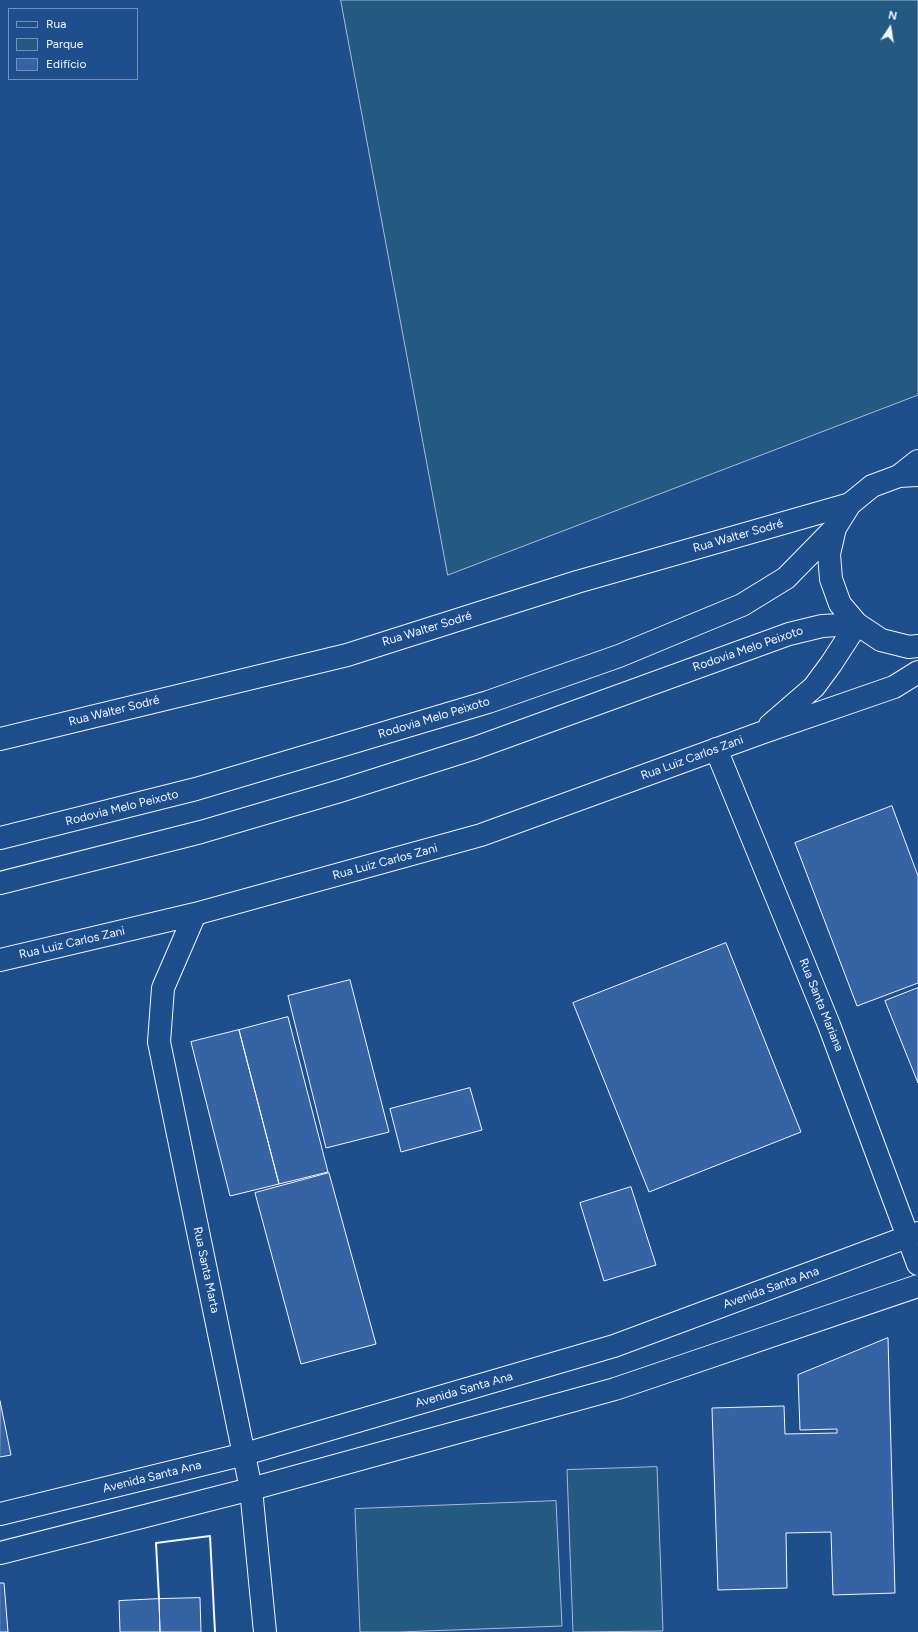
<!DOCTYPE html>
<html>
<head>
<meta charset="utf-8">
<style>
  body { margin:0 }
  #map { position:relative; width:918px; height:1632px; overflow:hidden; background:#1f4e8c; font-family:Figtree,sans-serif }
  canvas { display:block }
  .legend { position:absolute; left:8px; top:8px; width:130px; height:72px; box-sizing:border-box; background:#1f4e8c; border:1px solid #7391ba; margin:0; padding:5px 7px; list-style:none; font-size:12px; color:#f2f6ff }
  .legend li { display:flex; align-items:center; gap:8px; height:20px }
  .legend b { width:20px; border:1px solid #7391ba }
  .north { position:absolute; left:870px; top:8px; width:40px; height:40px; -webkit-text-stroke:3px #1f4e8c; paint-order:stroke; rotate:12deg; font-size:11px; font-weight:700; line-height:16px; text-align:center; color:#f2f6ff }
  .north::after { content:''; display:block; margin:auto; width:14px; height:18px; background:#f2f6ff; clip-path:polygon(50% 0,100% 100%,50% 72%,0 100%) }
</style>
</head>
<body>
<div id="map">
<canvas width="918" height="1632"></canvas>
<ul class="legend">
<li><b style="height:5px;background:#1f4e8c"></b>Rua</li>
<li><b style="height:11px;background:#245a82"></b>Parque</li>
<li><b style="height:11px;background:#3563a3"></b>Edifício</li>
</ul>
<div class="north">N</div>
</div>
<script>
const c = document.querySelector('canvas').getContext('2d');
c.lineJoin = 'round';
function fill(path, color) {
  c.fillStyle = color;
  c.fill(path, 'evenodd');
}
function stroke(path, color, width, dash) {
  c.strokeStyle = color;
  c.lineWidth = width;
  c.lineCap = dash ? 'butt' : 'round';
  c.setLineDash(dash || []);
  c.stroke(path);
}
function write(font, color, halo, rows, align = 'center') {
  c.font = font + ' Figtree,sans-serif';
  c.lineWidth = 3;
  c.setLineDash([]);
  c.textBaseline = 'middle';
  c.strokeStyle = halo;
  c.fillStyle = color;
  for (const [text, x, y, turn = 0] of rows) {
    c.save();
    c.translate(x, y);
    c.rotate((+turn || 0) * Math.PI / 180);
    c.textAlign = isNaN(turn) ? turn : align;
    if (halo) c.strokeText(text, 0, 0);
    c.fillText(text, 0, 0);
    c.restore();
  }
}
const green = new Path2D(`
  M 341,0 L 918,0 L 918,395 L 448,575 Z
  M 657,1467 L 663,1631 L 573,1632 L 567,1470 Z
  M 556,1501 L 562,1626 L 398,1632 L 360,1632 L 355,1509 Z`);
const building = new Path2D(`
  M 892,806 L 918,876 L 918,983 L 857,1006 L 795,843 Z
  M 726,943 L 801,1132 L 649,1192 L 573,1003 Z
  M 350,980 L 389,1132 L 326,1148 L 288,996 Z
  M 918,988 L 918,1083 L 885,1001 Z
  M 288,1017 L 328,1172 L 279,1184 L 239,1030 Z
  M 239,1030 L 279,1184 L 230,1196 L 191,1042 Z
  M 470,1088 L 482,1130 L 401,1152 L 390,1109 Z
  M 329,1173 L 376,1344 L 301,1364 L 255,1193 Z
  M 631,1187 L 656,1265 L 604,1281 L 580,1203 Z
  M 888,1338 L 895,1593 L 833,1595 L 831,1532 L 786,1533 L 787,1588 L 718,1590 L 712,1408 L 784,1406 L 785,1434 L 837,1433 L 837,1429 L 800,1430 L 798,1375 Z
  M 0,1401 L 11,1455 L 0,1457 Z
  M 0,1583 L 4,1583 L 8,1632 L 0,1632 Z
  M 200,1598 L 201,1632 L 160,1632 L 159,1599 Z
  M 159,1599 L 160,1632 L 120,1632 L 119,1601 Z`);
const minor = new Path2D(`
  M 899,476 L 918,461
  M 770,725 L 814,687 L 831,664 L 857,624
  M 0,739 L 347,655 L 577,582 L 850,504
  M 716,749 L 829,1025 L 918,1264
  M 195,914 L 163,988 L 159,1042 L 251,1489 L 265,1632
  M 0,960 L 195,914 L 481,835 L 761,733 L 894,687 L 918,672
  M 0,1514 L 245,1454 L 614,1346 L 918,1233
  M 0,1553 L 251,1489 L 615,1389 L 918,1286`);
const major = new Path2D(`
  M 918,475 L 899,476 L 872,486 L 850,504 L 835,528 L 829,554 L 831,579 L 840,604 L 857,624 L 881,640 L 909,647 L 918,646
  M 0,838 L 196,789 L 488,702 L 619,656 L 742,605 L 786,578 L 835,528
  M 0,883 L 201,832 L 340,791 L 475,748 L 789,634 L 822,626 L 857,624`);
const wall = new Path2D(`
  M 159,1599 L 156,1543 L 210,1536 L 215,1632`);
const streetNames = [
  ["Rua Walter Sodré",738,536,-16],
  ["Rua Walter Sodré",427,629,-17],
  ["Rodovia Melo Peixoto",748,649,-19],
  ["Rua Walter Sodré",114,711,-14],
  ["Rodovia Melo Peixoto",434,718,-17],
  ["Rua Luiz Carlos Zani",692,758,-20],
  ["Rodovia Melo Peixoto",122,808,-14],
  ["Rua Luiz Carlos Zani",385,862,-15],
  ["Rua Luiz Carlos Zani",72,943,-13],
  ["Rua Santa Mariana",821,1005,68],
  ["Rua Santa Marta",206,1270,78],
  ["Avenida Santa Ana",771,1288,-20],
  ["Avenida Santa Ana",464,1390,-16],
  ["Avenida Santa Ana",152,1477,-14]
];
fill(green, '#245a82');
stroke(green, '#a8bbd7', 1);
fill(building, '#3563a3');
stroke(building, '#f2f6ff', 1);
stroke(minor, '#f2f6ff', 24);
stroke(major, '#f2f6ff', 24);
stroke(minor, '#1f4e8c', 22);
stroke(major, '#1f4e8c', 22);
stroke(wall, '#f2f6ff', 2);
write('12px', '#f2f6ff', '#1f4e8c', streetNames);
</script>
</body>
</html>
